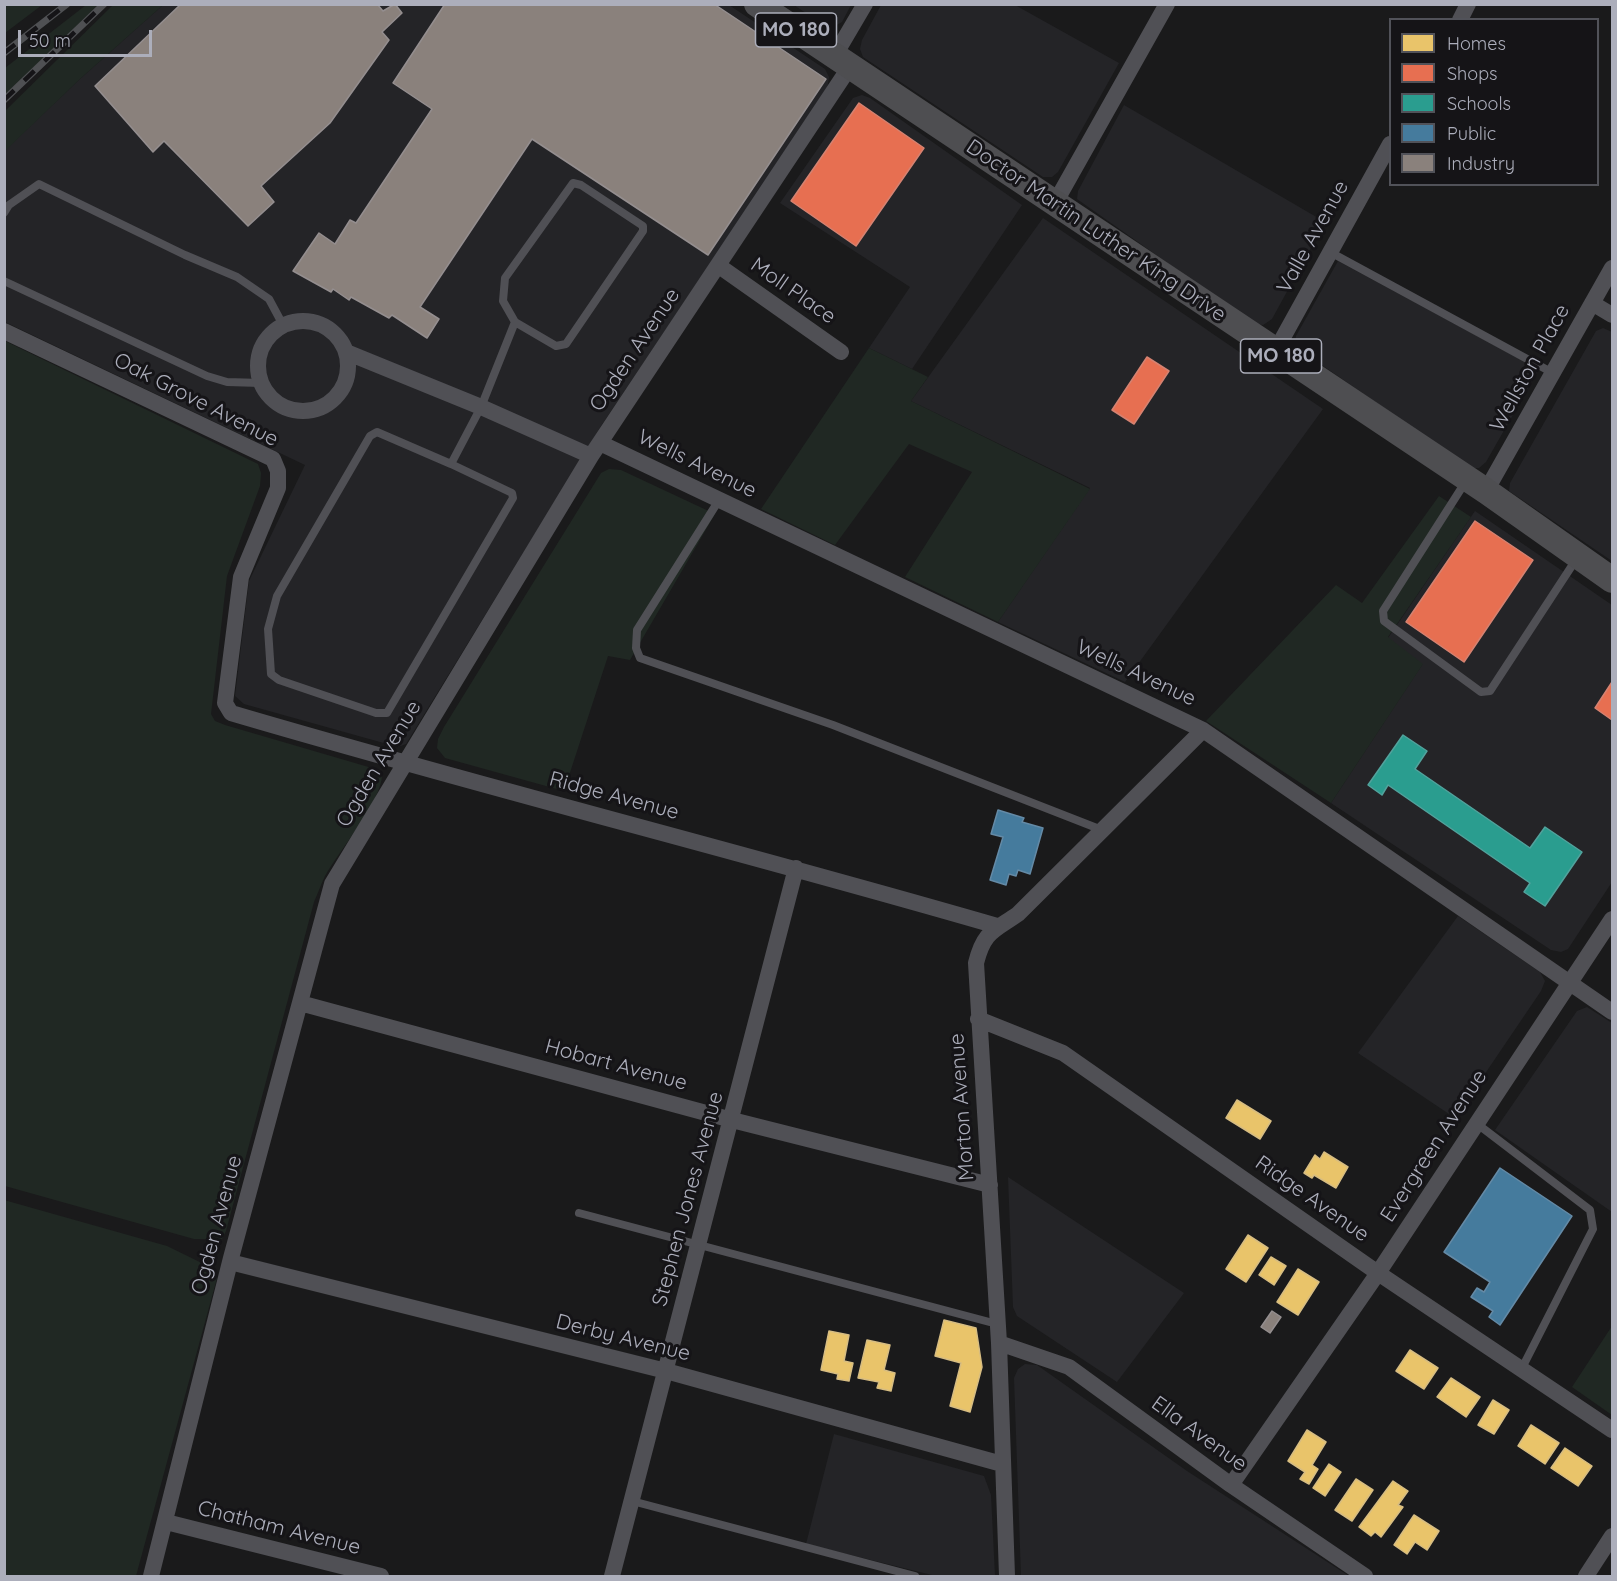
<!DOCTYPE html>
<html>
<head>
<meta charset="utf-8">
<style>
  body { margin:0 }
  #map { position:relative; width:1617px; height:1581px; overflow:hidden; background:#1a1a1b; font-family:Quicksand,sans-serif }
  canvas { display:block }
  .frame { position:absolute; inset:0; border:6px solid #acaebb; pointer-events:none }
  .legend { position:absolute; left:1389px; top:18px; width:210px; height:168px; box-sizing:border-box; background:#151417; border:2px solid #515259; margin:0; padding:8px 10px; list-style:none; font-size:18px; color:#acaebb }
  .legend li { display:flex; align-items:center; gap:12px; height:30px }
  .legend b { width:30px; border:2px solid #515259 }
  .scale { position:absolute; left:18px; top:30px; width:134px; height:27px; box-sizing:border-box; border:3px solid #acaebb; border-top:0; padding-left:8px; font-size:18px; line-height:21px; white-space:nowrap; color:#acaebb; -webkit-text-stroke:4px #151417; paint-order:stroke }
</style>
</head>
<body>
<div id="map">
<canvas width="1617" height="1581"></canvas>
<div class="frame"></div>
<ul class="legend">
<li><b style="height:16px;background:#e9c46a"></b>Homes</li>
<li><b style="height:16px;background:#e76f51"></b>Shops</li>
<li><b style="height:16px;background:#2a9d8f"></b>Schools</li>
<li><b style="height:16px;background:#457b9d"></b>Public</li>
<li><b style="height:16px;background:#8a817c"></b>Industry</li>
</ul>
<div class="scale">50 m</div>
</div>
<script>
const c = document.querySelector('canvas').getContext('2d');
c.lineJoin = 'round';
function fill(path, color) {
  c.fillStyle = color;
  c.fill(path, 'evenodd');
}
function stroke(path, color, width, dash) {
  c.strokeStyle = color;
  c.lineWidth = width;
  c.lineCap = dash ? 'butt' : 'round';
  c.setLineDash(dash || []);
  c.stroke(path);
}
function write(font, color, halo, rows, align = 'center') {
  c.font = font + ' Quicksand,sans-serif';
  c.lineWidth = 6;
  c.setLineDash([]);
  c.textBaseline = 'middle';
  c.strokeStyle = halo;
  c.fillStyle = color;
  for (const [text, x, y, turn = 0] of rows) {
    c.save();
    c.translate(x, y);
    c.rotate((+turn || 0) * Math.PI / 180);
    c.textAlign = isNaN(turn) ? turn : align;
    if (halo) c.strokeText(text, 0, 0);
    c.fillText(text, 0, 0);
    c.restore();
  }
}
const built = new Path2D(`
  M 163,5 L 729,5 L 825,69 L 829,77 L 827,90 L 601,426 L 406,744 L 398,747 L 244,704 L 235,696 L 249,581 L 305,465 L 5,322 L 4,151 L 80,79 Z
  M 794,5 L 851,5 L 842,22 L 833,27 L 825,26 Z
  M 881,5 L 1015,5 L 1119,63 L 1058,172 L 1052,177 L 1043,177 L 863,57 L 860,49 L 862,40 Z
  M 862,95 L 870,98 L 1022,205 L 912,369 L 869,348 L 910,287 L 780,203 L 853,98 Z
  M 1124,105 L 1325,222 L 1272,319 L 1263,325 L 1254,324 L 1077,199 L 1078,191 Z
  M 1043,218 L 1323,409 L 1125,682 L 998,622 L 1090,488 L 911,401 Z
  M 1338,261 L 1539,369 L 1486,462 L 1479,468 L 1471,468 L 1300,350 L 1295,343 L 1296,336 Z
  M 1603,328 L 1612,332 L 1612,561 L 1509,491 L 1510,483 L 1596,331 Z
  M 1475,511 L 1612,605 L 1612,882 L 1568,949 L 1561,952 L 1551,950 L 1331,803 L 1422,665 L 1388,638 Z
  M 1458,916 L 1540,972 L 1545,981 L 1541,991 L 1455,1118 L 1358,1053 Z
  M 1587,1007 L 1612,1023 L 1612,1212 L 1495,1130 L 1577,1011 Z
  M 1008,1177 L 1184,1293 L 1117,1382 L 1017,1316 L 1013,1307 Z
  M 1025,1364 L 1037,1365 L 1187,1471 L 1349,1576 L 1021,1576 L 1014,1378 L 1018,1369 Z
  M 834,1434 L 984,1476 L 991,1495 L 995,1576 L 936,1576 L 806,1544 Z`);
const green = new Path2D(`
  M 5,4 L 42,4 L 42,5 L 5,33 Z
  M 86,5 L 98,5 L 5,95 L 5,68 Z
  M 113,5 L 163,5 L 80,79 L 5,151 L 5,111 Z
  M 5,341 L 258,464 L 261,473 L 260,486 L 227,576 L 211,714 L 215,721 L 225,725 L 372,768 L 382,775 C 382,800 339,851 325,876 C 321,884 318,893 314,902 L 226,1231 L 222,1239 L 194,1239 L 5,1186 Z
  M 869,348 L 928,377 L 911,401 L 1090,489 L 998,622 L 905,577 L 972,472 L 909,444 L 835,545 L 761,509 Z
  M 609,469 L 621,470 L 715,514 L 630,660 L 608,656 L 564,791 L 445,758 L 437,748 L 438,739 L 444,727 L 601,473 Z
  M 1439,496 L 1471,517 L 1388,637 L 1423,664 L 1331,803 L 1206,721 L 1336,585 L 1362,603 Z
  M 4,1200 L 167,1246 L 214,1269 L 217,1278 L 136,1576 L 5,1576 Z
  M 1612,1326 L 1612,1415 L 1572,1387 Z`);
const homes = new Path2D(`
  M 1237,1100 L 1271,1121 L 1260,1139 L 1226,1118 Z
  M 1324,1152 L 1348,1167 L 1336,1188 L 1314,1175 L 1312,1178 L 1304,1173 L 1315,1155 L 1320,1159 Z
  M 1248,1235 L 1268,1248 L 1246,1282 L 1226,1269 Z
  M 1271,1257 L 1286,1266 L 1274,1285 L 1259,1275 Z
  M 1298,1269 L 1319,1282 L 1298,1315 L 1277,1302 Z
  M 944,1320 L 976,1328 L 982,1367 L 970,1412 L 950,1406 L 961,1363 L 935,1356 Z
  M 829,1331 L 849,1335 L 844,1361 L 853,1363 L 849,1381 L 837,1379 L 838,1374 L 821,1370 Z
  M 867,1340 L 890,1345 L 884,1370 L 895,1373 L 891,1391 L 877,1388 L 879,1382 L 858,1378 Z
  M 1410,1350 L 1438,1368 L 1424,1389 L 1396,1371 Z
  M 1451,1378 L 1480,1397 L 1466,1417 L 1437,1397 Z
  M 1493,1400 L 1509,1410 L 1494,1434 L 1478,1425 Z
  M 1531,1425 L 1559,1443 L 1545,1464 L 1518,1446 Z
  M 1307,1430 L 1326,1442 L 1312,1465 L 1318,1469 L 1309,1484 L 1300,1479 L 1305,1472 L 1288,1461 Z
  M 1565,1448 L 1592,1466 L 1578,1486 L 1551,1468 Z
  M 1329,1464 L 1341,1472 L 1325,1496 L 1313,1488 Z
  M 1356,1479 L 1373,1490 L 1352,1521 L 1335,1510 Z
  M 1393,1481 L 1408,1491 L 1398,1505 L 1403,1507 L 1381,1537 L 1375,1532 L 1371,1536 L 1359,1527 Z
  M 1414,1515 L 1439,1531 L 1427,1550 L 1415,1542 L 1407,1554 L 1394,1545 Z`);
const shops = new Path2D(`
  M 859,103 L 924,148 L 856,246 L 791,201 Z
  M 1147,357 L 1169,371 L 1134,424 L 1112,410 Z
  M 1475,521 L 1533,560 L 1464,662 L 1406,622 Z
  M 1612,682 L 1612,720 L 1595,708 Z`);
const schools = new Path2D(`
  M 1403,735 L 1427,751 L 1415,769 L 1530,848 L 1545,827 L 1582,852 L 1545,906 L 1524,892 L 1530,883 L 1388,785 L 1382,795 L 1368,785 Z`);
const public = new Path2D(`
  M 998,810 L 1024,818 L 1022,822 L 1043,828 L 1030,874 L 1018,870 L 1016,876 L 1009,874 L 1006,885 L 990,880 L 1003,837 L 991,834 Z
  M 1500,1168 L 1572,1216 L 1500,1325 L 1489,1317 L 1493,1311 L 1471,1297 L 1477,1288 L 1484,1292 L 1490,1282 L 1444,1252 Z`);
const industry = new Path2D(`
  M 181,4 L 377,4 L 383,11 L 395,4 L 402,13 L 382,32 L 389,40 L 330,123 L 261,186 L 274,202 L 248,226 L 164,141 L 153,152 L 95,86 Z
  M 445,4 L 714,4 L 826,79 L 708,255 L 532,139 L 420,307 L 439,319 L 427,338 L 392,315 L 389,318 L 351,297 L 349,300 L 333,289 L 331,292 L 293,271 L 319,233 L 335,244 L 350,220 L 356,223 L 432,109 L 393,83 Z
  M 1272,1311 L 1281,1317 L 1270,1333 L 1261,1327 Z`);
const lane = new Path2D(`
  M 573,183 L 581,185 L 643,226 L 643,231 L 566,344 L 556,346 L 515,322 L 503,301 L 505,278 Z
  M 4,213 L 9,205 L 39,184 L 185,255 L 237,277 L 269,299 L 283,325
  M 1330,252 L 1553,373
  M 4,281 L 207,376 L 227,382 L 261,383
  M 451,464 L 512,493 L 513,498 L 387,713 L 376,713 L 279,680 L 271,674 L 268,629 L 277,596 L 370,436 L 377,432 L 451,464 L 481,407 L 515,322
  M 1466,481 L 1383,611 L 1384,621 L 1481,692 L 1490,691 L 1577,558
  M 719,500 L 637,630 L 636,648 L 640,658 L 833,725 L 1102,830
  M 1476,1123 L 1590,1210 L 1593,1229 L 1522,1368
  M 579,1213 L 997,1324
  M 632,1501 L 915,1576`);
const street = new Path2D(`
  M 1460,20 L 1468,4
  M 835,55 L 865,4
  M 1055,203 L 1167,4
  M 719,266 L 841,352
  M 1592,303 L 1612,315
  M258 366a45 45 0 1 1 90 0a45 45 0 1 1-90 0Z
  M 4,331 L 273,459 L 278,471 L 278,488 L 241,577 L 225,703 L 231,713 C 485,788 742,852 997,926
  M 346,352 L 481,407 L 591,456
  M 1275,352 L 1390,144
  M 600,443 L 1203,730 L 1612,1012
  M 1486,491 L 1612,268
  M 300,1003 L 732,1120 L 990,1185
  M 978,1019 L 1063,1053 L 1378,1273 L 1612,1430
  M 230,1262 L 666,1371 L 1002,1464
  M 999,1343 L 1069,1367 L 1231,1485 L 1365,1576
  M 1231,1485 L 1378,1273 L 1612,919
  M 166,1522 L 381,1576
  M 151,1576 L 231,1258 L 332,884 L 591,456 L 851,65
  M 612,1576 L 796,868
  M 1007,1576 L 999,1343 L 976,963 C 984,931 994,931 1018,914 L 1203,730
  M 1586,1576 L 1612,1536`);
const primary = new Path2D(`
  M 757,4 L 1486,491 L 1612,580`);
const rail = new Path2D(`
  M 4,53 L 67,4
  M 4,100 L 104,4`);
const shields = [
  [796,30,81],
  [1281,356,81]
];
const shieldNames = [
  ["MO 180",796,30],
  ["MO 180",1281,356]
];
const streetNames = [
  ["Doctor Martin Luther King Drive",1096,231,34],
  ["Valle Avenue",1313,237,-61],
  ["Moll Place",793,291,35],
  ["Ogden Avenue",635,350,-56],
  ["Wellston Place",1530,368,-61],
  ["Oak Grove Avenue",196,400,27],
  ["Wells Avenue",697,464,26],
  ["Wells Avenue",1136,673,25],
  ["Ogden Avenue",379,764,-59],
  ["Ridge Avenue",614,796,15],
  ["Hobart Avenue",616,1065,15],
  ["Morton Avenue",962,1107,-94],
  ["Evergreen Avenue",1434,1146,-57],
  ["Stephen Jones Avenue",688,1199,-75],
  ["Ridge Avenue",1312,1199,35],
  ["Ogden Avenue",217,1225,-75],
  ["Derby Avenue",623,1338,14],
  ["Ella Avenue",1199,1434,36],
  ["Chatham Avenue",279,1528,14]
];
fill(built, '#242427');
fill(green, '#202823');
fill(homes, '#e9c46a');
stroke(homes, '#d7bd82', 1.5);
fill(shops, '#e76f51');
stroke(shops, '#d58271', 1.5);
fill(schools, '#2a9d8f');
stroke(schools, '#51a29c', 1.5);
fill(public, '#457b9d');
stroke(public, '#648aa6', 1.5);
fill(industry, '#8a817c');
stroke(industry, '#948e8f', 1.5);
stroke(lane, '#505055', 8);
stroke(street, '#505055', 16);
stroke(primary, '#4e4e51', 26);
stroke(rail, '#4f5053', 7);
stroke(rail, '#151417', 4.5, [14]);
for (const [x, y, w] of shields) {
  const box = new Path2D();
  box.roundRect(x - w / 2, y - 17, w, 34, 4.5);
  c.fillStyle = '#151417';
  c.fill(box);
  stroke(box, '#acaebb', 1.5);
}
write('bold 20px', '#acaebb', null, shieldNames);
write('21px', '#acaebb', '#151417', streetNames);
</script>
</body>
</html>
